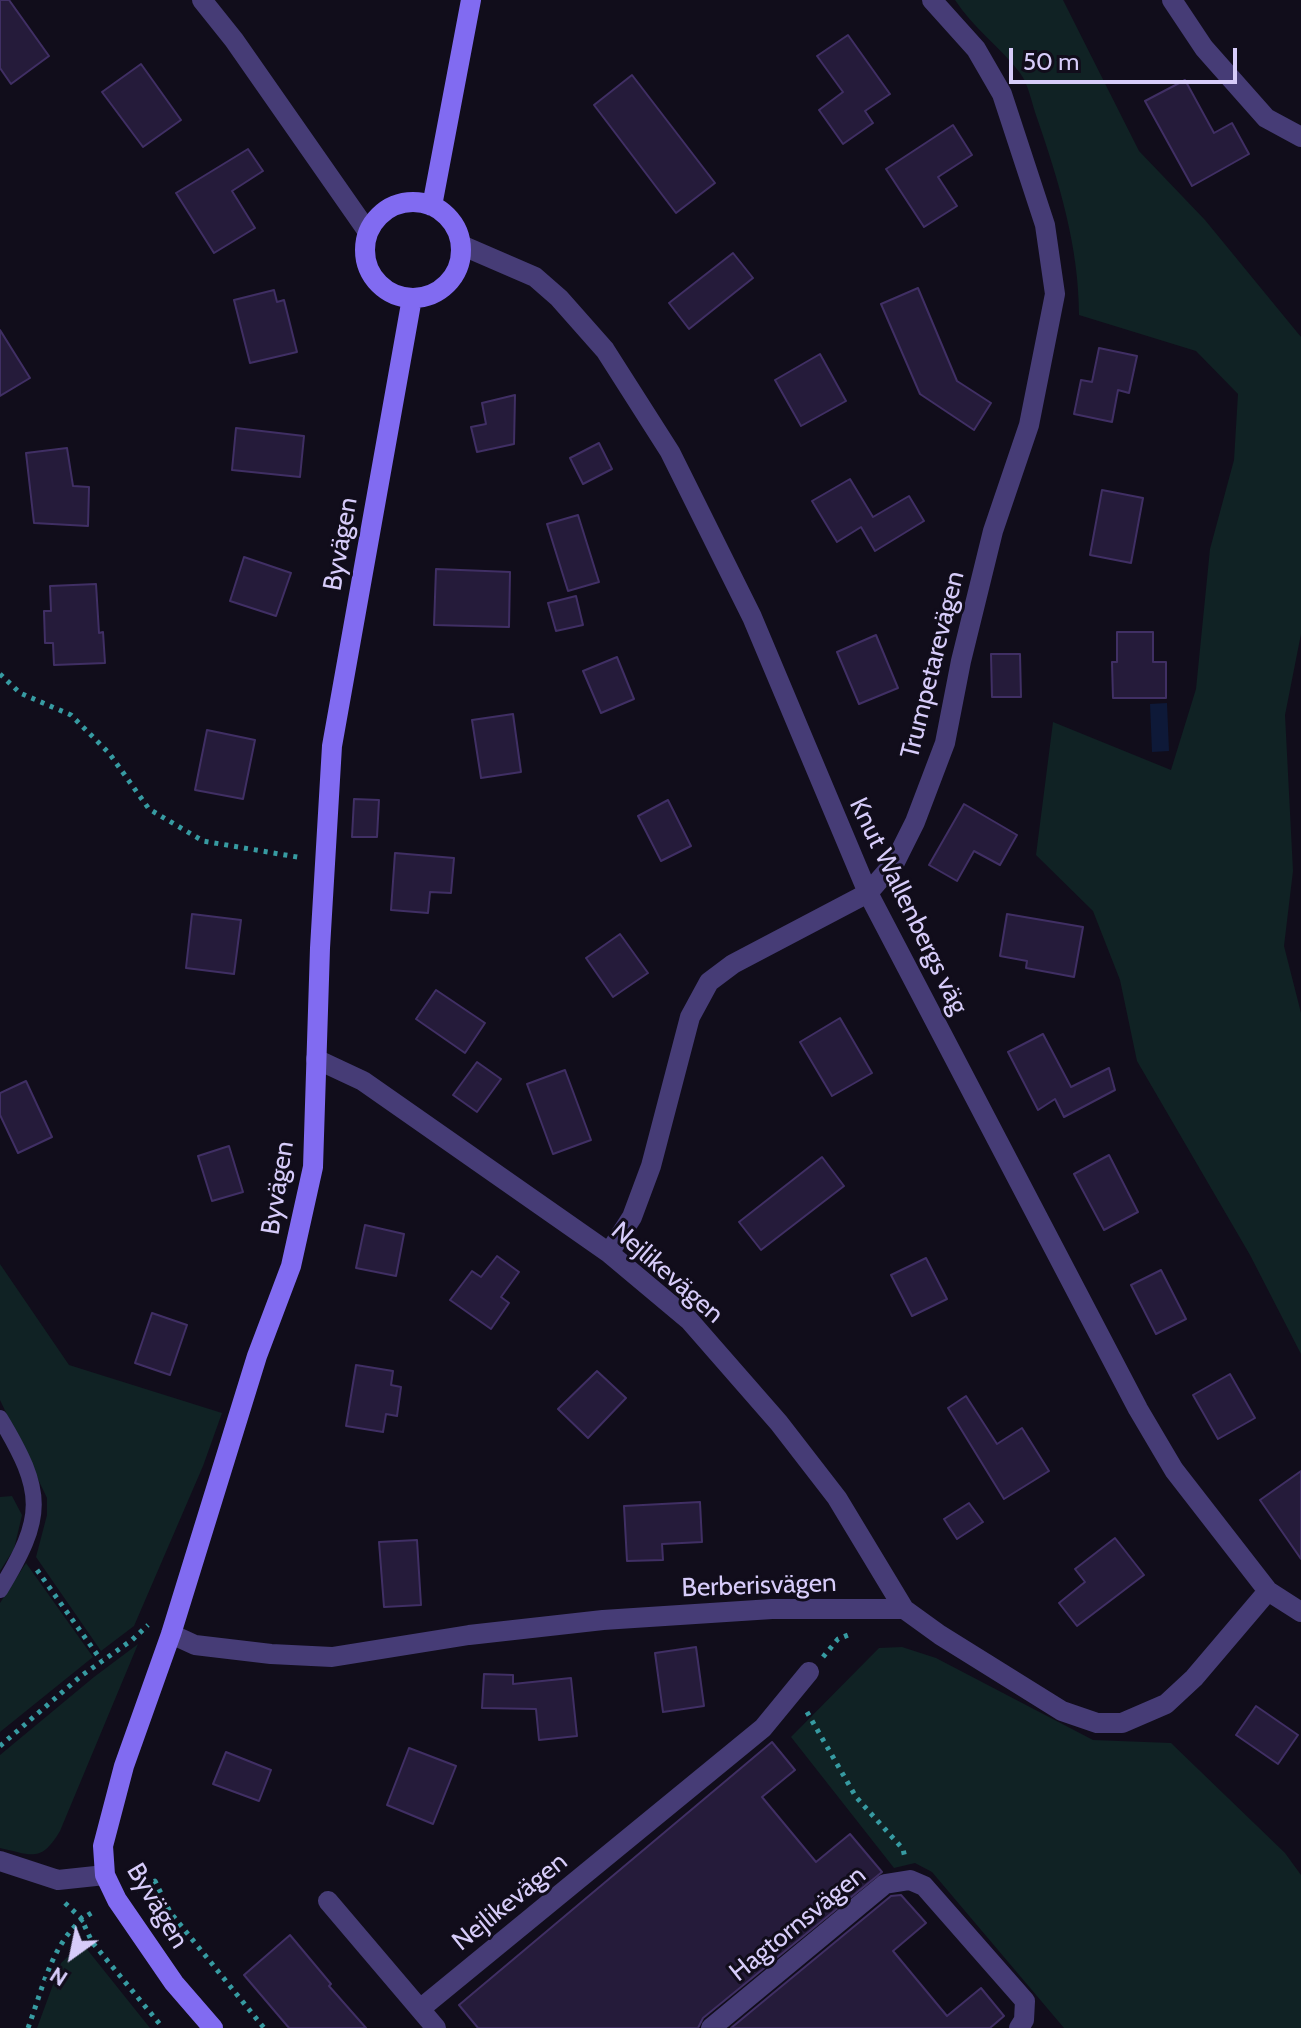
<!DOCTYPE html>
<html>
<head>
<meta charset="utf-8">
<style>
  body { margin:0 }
  #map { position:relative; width:1301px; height:2028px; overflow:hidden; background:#110d1b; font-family:Cabin,sans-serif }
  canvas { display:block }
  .north { position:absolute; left:32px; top:1916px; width:80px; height:80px; -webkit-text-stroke:6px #110d1b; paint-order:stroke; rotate:213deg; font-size:22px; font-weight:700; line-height:32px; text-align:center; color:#d7ccfa }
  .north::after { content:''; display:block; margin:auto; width:28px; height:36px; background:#d7ccfa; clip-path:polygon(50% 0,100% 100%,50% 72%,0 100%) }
  .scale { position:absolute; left:1009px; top:48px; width:228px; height:36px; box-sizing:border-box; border:4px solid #d7ccfa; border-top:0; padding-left:10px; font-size:24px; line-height:28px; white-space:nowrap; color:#d7ccfa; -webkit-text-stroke:6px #110d1b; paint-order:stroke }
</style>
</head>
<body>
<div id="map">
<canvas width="1301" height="2028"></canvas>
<div class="north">N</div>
<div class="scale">50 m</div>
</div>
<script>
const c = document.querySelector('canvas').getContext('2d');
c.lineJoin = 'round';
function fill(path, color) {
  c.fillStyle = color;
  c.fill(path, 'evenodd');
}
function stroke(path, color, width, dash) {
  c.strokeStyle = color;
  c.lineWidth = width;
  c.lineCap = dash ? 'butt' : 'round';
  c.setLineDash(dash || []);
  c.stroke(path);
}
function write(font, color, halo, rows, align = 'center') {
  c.font = font + ' Cabin,sans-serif';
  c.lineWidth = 6;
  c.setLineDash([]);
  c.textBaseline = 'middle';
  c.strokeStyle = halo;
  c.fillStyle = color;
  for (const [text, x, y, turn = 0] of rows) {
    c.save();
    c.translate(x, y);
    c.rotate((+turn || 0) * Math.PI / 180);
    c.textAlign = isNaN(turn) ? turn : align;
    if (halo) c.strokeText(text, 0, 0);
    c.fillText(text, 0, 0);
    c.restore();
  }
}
const green = new Path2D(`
  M 955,0 L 1063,0 L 1139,151 L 1205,220 L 1301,337 L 1301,634 L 1285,715 L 1293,871 L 1284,946 L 1301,1013 L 1301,1354 L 1250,1255 L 1137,1061 L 1120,980 L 1093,911 L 1036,855 L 1053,722 L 1171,770 L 1196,689 L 1210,549 L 1234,460 L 1238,394 L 1196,351 L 1079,315 C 1079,247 1059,182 1037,118 C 1032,105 1029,85 1020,73 C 1000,47 973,28 955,0 Z
  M 0,1264 L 69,1365 L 222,1413 L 203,1466 L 134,1626 L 101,1651 L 36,1557 L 47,1515 L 47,1498 L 0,1400 Z
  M 12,1496 L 22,1515 L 14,1549 L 0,1571 L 0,1497 Z
  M 26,1563 L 93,1657 L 0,1732 L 0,1603 Z
  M 138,1644 L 60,1831 C 41,1863 32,1855 0,1848 L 0,1755 L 94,1677 Z
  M 902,1647 L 936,1658 L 1093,1740 L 1171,1743 L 1285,1853 L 1301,1875 L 1301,2028 L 1064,2028 L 932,1872 L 915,1863 L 894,1868 L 791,1737 L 879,1648 Z
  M 82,1943 L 150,2028 L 37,2028 L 61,1963 Z`);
const water = new Path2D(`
  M 1167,703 L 1169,751 L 1152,752 L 1150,704 Z`);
const building = new Path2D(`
  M 0,0 L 9,0 L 49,56 L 11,84 L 0,68 Z
  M 848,35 L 890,94 L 865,111 L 873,123 L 843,144 L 819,110 L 843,92 L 817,56 Z
  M 141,64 L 181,120 L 143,147 L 102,92 Z
  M 632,75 L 715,183 L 676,213 L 594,105 Z
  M 1185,80 L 1214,133 L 1232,123 L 1249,154 L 1192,186 L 1145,101 Z
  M 953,125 L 972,155 L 938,177 L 957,206 L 924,227 L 886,169 Z
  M 248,149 L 263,171 L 232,191 L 255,228 L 214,253 L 176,193 Z
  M 733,253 L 753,278 L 689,329 L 669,303 Z
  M 918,288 L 957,381 L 991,403 L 974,430 L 920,394 L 881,304 Z
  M 274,290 L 277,302 L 284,300 L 297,352 L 250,363 L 234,300 Z
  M 0,330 L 30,378 L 0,396 Z
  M 1099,348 L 1137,356 L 1129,393 L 1118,390 L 1112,422 L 1074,414 L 1081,380 L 1092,382 Z
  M 820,354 L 846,401 L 801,426 L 775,380 Z
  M 515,395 L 514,444 L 477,452 L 471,427 L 486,424 L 482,403 Z
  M 236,428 L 304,436 L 300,477 L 232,470 Z
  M 599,443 L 612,469 L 583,484 L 570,458 Z
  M 67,448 L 73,486 L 89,487 L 88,526 L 34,523 L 26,453 Z
  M 850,479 L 873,517 L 909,496 L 924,521 L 875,551 L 861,527 L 837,542 L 812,501 Z
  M 1102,490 L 1143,498 L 1131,563 L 1090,555 Z
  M 578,515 L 599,582 L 568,591 L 547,524 Z
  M 244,557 L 291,573 L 276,616 L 230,601 Z
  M 436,569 L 510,572 L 509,627 L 434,625 Z
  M 96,584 L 99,633 L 103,632 L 105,663 L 54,665 L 53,643 L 45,643 L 44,611 L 51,611 L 50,586 Z
  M 576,596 L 583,625 L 556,631 L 548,603 Z
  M 1117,632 L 1153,632 L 1153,662 L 1166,662 L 1166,698 L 1113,698 L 1112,662 L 1117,662 Z
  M 876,635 L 898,688 L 859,704 L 837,652 Z
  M 991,654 L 1020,654 L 1021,697 L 992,697 Z
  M 617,657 L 634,699 L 601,713 L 583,671 Z
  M 513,714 L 521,772 L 481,778 L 472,720 Z
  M 207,730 L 255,740 L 243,799 L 195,790 Z
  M 354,799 L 379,800 L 377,837 L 352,837 Z
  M 668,800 L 691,846 L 661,861 L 638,816 Z
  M 964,804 L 1017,835 L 1000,865 L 974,851 L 957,881 L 929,865 Z
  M 395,853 L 454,858 L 451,893 L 430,892 L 428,913 L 391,910 Z
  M 192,914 L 241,920 L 234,974 L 186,968 Z
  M 1007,914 L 1083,927 L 1074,977 L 1026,968 L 1027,961 L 1000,956 Z
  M 620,934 L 648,973 L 613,997 L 586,958 Z
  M 436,990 L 485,1023 L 465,1053 L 416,1019 Z
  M 840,1018 L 872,1073 L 832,1096 L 800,1042 Z
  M 1043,1034 L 1071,1087 L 1109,1068 L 1115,1090 L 1064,1117 L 1055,1099 L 1038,1110 L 1008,1052 Z
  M 477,1062 L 501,1079 L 477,1112 L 453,1095 Z
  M 565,1070 L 591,1140 L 553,1154 L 527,1084 Z
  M 26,1081 L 52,1137 L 18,1153 L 0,1115 L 0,1093 Z
  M 229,1146 L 243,1192 L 212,1201 L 198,1156 Z
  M 1109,1155 L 1138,1212 L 1104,1230 L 1074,1174 Z
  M 822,1157 L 844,1186 L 761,1250 L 739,1222 Z
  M 365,1225 L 404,1234 L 396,1276 L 356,1268 Z
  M 497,1256 L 519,1272 L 501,1297 L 509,1303 L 491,1329 L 450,1300 L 472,1271 L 481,1277 Z
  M 926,1258 L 947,1299 L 912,1316 L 891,1275 Z
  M 1161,1270 L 1186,1319 L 1156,1334 L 1131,1285 Z
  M 152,1313 L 187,1325 L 170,1375 L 135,1363 Z
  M 356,1365 L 393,1371 L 391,1385 L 401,1387 L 397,1416 L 386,1414 L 383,1432 L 346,1426 Z
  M 597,1371 L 626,1398 L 588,1438 L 558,1409 Z
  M 1230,1374 L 1255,1418 L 1218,1439 L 1193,1395 Z
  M 966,1396 L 997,1444 L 1022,1428 L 1049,1471 L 1004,1499 L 948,1408 Z
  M 1301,1471 L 1301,1559 L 1260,1500 Z
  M 700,1502 L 702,1542 L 662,1544 L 663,1560 L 627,1561 L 624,1506 Z
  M 969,1503 L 983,1522 L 957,1539 L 944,1519 Z
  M 1115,1538 L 1144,1575 L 1077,1626 L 1059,1603 L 1085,1582 L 1075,1569 Z
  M 417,1540 L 421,1605 L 384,1607 L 379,1542 Z
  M 696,1647 L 704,1706 L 663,1712 L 655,1653 Z
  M 484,1674 L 513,1675 L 513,1684 L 571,1678 L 577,1736 L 539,1740 L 536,1709 L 482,1708 Z
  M 1256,1706 L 1298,1735 L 1278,1764 L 1236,1735 Z
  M 772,1742 L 795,1770 L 762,1797 L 816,1862 L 850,1834 L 882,1872 L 703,2018 L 698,2028 L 478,2028 L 459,2005 Z
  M 409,1748 L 456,1766 L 433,1824 L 387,1805 Z
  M 226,1752 L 271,1770 L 259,1801 L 213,1784 Z
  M 901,1895 L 926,1923 L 893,1951 L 947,2016 L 981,1988 L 1004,2016 L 990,2028 L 731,2028 L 891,1896 Z
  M 290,1935 L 331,1984 L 329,1986 L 366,2028 L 289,2028 L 244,1975 Z`);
const path = new Path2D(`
  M 0,674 L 20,693 L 71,715 L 109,753 L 149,809 L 203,841 L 303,858
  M 37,1570 L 101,1660
  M 823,1657 L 838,1639 L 848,1635
  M 807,1712 L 856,1797 L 903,1849 L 905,1858
  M 0,1746 L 81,1676 L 132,1640 L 148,1625
  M 136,1890 L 155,1881 L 170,1912 L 264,2028
  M 65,1903 L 81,1918 L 92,1942 L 163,2028
  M 28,2028 C 43,1988 54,1932 95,1911`);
const lane = new Path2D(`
  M 0,1418 C 45,1493 45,1516 0,1590`);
const street = new Path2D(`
  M 202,0 L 234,40 L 368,232
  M 1172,0 L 1204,48 L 1266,118 L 1301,137
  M 461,245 L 535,277 L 559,298 L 605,350 L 670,452 L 752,617 L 868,893 L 1138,1409 L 1174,1470 L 1268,1591 L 1301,1612
  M 316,1059 L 363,1081 L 609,1253 L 689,1320 L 779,1423 L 837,1498 L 904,1609
  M 609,1253 L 632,1217 L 651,1166 L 690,1017 L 709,982 L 733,964 L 868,893 L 895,862 L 915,822 L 945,743 L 961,661 L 993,531 L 1029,425 L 1055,294 L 1045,225 L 1002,94 L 976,49 L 932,0
  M 171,1634 L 195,1645 L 271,1654 L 332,1657 L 469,1635 L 603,1620 L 772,1609 L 904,1609 L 940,1635 L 1062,1711 L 1097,1723 L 1122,1723 L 1166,1704 L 1194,1678 L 1268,1591
  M 0,1861 L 58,1880 L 105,1875
  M 328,1901 L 436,2028
  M 420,2009 L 763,1728 L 809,1672
  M 711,2028 L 885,1884 L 910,1880 L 924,1886 L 1025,2001 L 1024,2020 L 1019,2028`);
const secondary = new Path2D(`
  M365 250a48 48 0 1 1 96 0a48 48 0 1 1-96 0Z
  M 432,206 L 471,0
  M 213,2028 L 174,1983 L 117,1900 L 105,1875 L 103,1846 L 124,1766 L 171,1634 L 257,1356 L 291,1266 L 313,1167 L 320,948 L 332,746 L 412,298`);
const streetNames = [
  ["Byvägen",341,544,-80],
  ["Trumpetarevägen",933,665,-76],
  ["Knut Wallenbergs väg",908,906,64],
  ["Byvägen",278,1188,-81],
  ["Nejlikevägen",667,1273,41],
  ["Berberisvägen",759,1586,-2],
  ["Nejlikevägen",510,1902,-39],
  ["Byvägen",157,1906,59],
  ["Hagtornsvägen",798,1924,-39]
];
fill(green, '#102224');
fill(water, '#0e1938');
fill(building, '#251b3a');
stroke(building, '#402f64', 2);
stroke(path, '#379ba2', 5, [4, 6]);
stroke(lane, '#463c76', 16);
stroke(street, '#463c76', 20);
stroke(secondary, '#816bf1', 20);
write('26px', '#d7ccfa', '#110d1b', streetNames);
</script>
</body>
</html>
